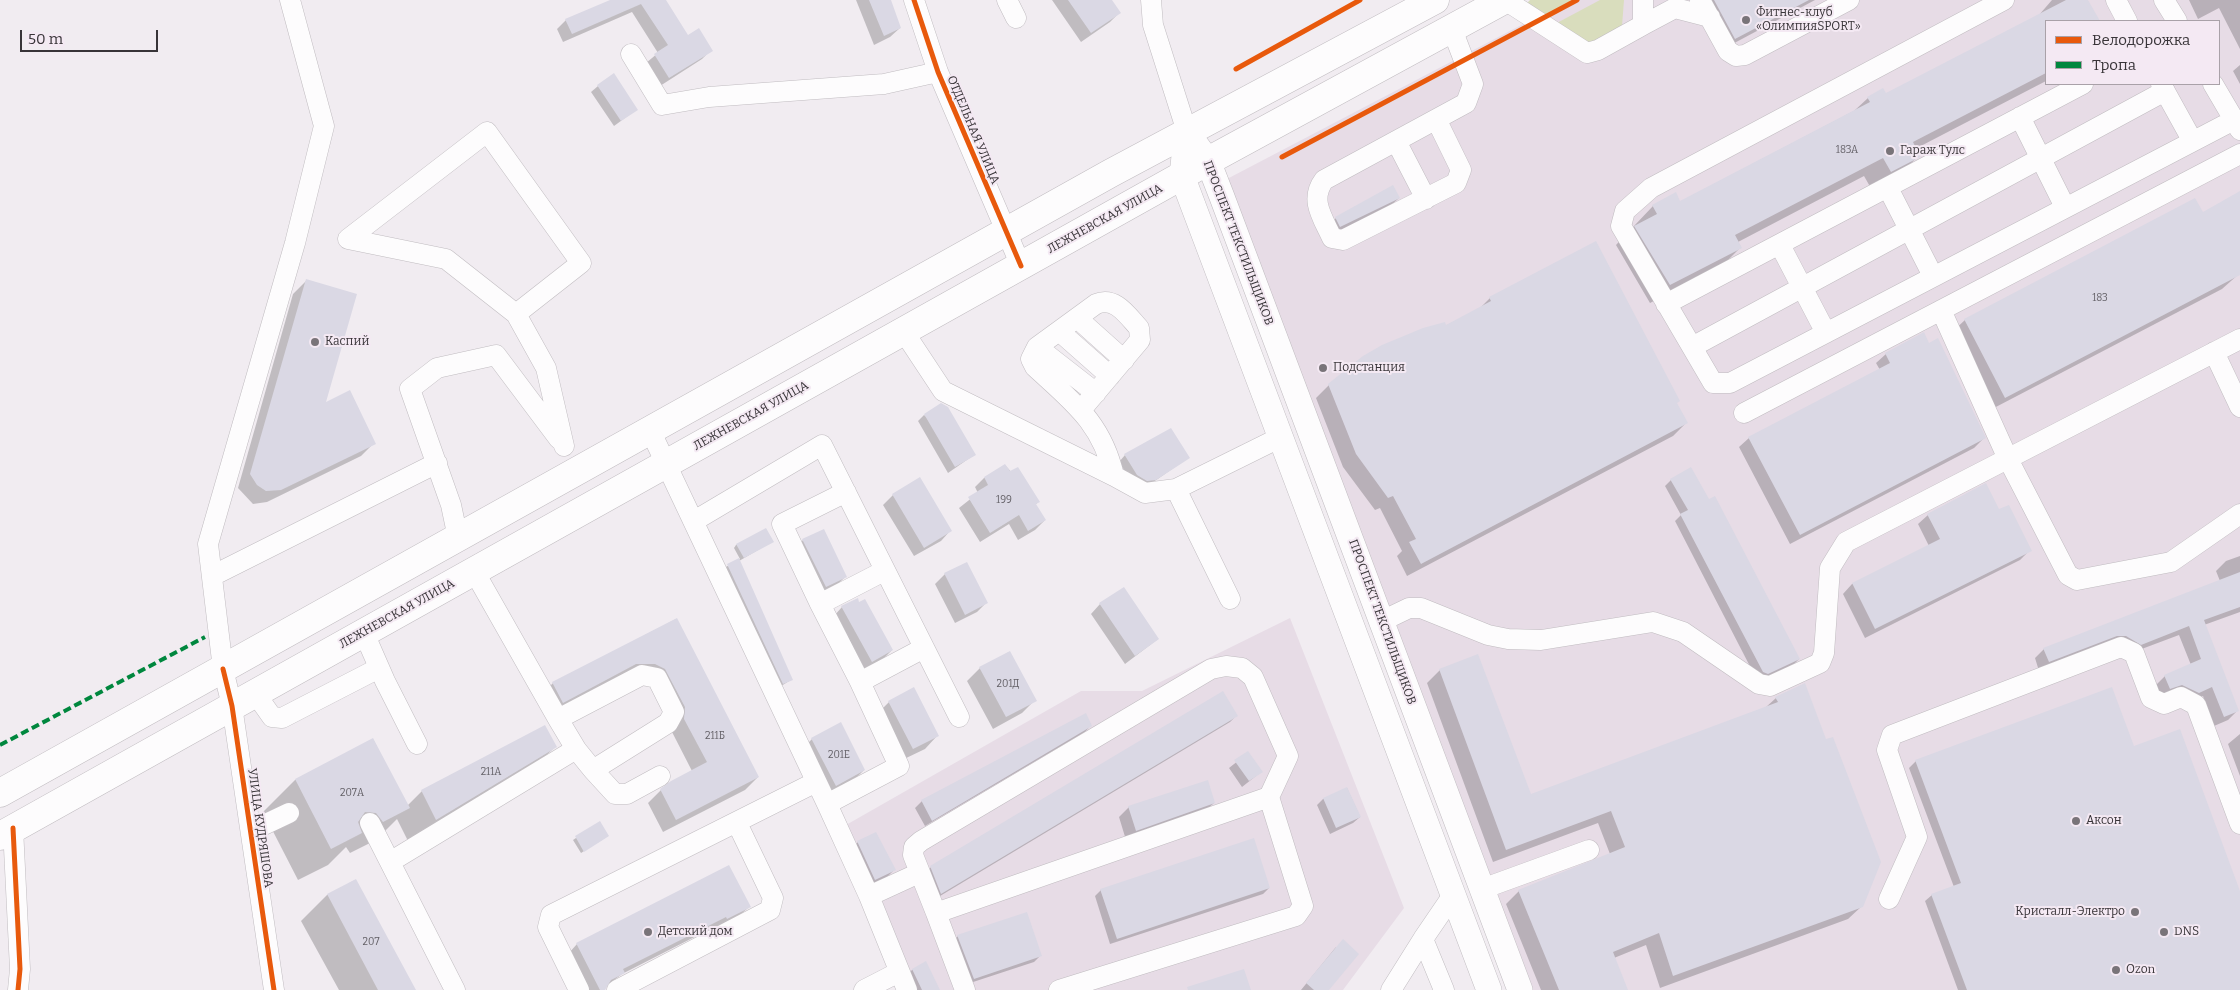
<!DOCTYPE html>
<html>
<head>
<meta charset="utf-8">
<style>
  body { margin:0 }
  #map { position:relative; width:2240px; height:990px; overflow:hidden; background:#f1ecf1; font-family:Bitter,serif }
  canvas { display:block }
  .legend { position:absolute; left:2045px; top:20px; width:175px; height:65px; box-sizing:border-box; background:#f4e9f3; border:1px solid #a9a1a8; margin:0; padding:6px 9px; list-style:none; font-size:15px; color:#383438 }
  .legend li { display:flex; align-items:center; gap:10px; height:25px }
  .legend b { width:25px; border:1px solid #a9a1a8 }
  .scale { position:absolute; left:20px; top:30px; width:138px; height:22px; box-sizing:border-box; border:2px solid #383438; border-top:0; padding-left:6px; font-size:15px; line-height:18px; white-space:nowrap; color:#383438; -webkit-text-stroke:4px #f4e9f3; paint-order:stroke }
</style>
</head>
<body>
<div id="map">
<canvas width="2240" height="990"></canvas>
<ul class="legend">
<li><b style="height:6px;background:#e8590c"></b>Велодорожка</li>
<li><b style="height:6px;background:#00873e"></b>Тропа</li>
</ul>
<div class="scale">50 m</div>
</div>
<script>
const c = document.querySelector('canvas').getContext('2d');
c.lineJoin = 'round';
function fill(path, color) {
  c.fillStyle = color;
  c.fill(path, 'evenodd');
}
function stroke(path, color, width, dash) {
  c.strokeStyle = color;
  c.lineWidth = width;
  c.lineCap = dash ? 'butt' : 'round';
  c.setLineDash(dash || []);
  c.stroke(path);
}
function write(font, color, halo, rows, align = 'center') {
  c.font = font + ' Bitter,serif';
  c.lineWidth = 4;
  c.setLineDash([]);
  c.textBaseline = 'middle';
  c.strokeStyle = halo;
  c.fillStyle = color;
  for (const [text, x, y, turn = 0] of rows) {
    c.save();
    c.translate(x, y);
    c.rotate((+turn || 0) * Math.PI / 180);
    c.textAlign = isNaN(turn) ? turn : align;
    if (halo) c.strokeText(text, 0, 0);
    c.fillText(text, 0, 0);
    c.restore();
  }
}
const built = new Path2D(`
  M 1569,0 L 2240,0 L 2240,990 L 1518,990 L 1227,179 ZM 2046,21 L 2219,21 L 2219,84 L 2046,84 Z
  M 1290,618 L 1404,908 L 1343,990 L 917,990 L 839,829 L 1081,691 L 1142,691 Z`);
const green = new Path2D(`
  M 1575,0 L 1539,19 L 1525,5 L 1530,0 Z
  M 1600,0 L 1624,0 L 1622,26 L 1588,50 L 1555,24 Z`);
const shadow = new Path2D(`
  M 613,0 L 664,0 L 688,37 L 711,50 L 702,59 L 660,86 L 646,63 L 658,53 L 632,12 L 563,42 L 557,29 L 566,20 Z
  M 856,0 L 890,0 L 900,28 L 890,37 L 874,45 Z
  M 1052,0 L 1111,0 L 1119,13 L 1110,22 L 1081,42 Z
  M 1697,0 L 1815,0 L 1725,48 Z
  M 2052,0 L 2087,0 L 2098,21 L 2046,21 L 2046,81 L 1915,149 L 1918,156 L 1900,175 L 1872,190 L 1864,176 L 1738,242 L 1741,247 L 1722,266 L 1650,303 L 1616,245 L 1653,206 L 1680,202 L 1854,111 L 1868,98 L 1885,95 L 2039,15 Z
  M 2189,0 L 2240,0 L 2240,49 L 2219,8 L 2198,19 Z
  M 2240,65 L 2240,84 L 2233,71 Z
  M 598,86 L 636,110 L 614,126 L 591,92 Z
  M 2240,193 L 2240,273 L 2222,289 L 1992,409 L 1952,332 L 1965,320 L 2202,214 Z
  M 1399,198 L 1389,207 L 1331,236 L 1326,228 L 1336,218 Z
  M 306,281 L 324,404 L 374,443 L 361,456 L 267,502 L 253,504 L 238,488 L 293,294 Z
  M 1490,298 L 1676,404 L 1686,423 L 1673,436 L 1407,576 L 1397,556 L 1402,551 L 1380,508 L 1375,510 L 1343,467 L 1316,398 L 1329,385 L 1479,309 Z
  M 1886,354 L 1984,438 L 1974,448 L 1790,544 L 1739,447 L 1749,438 L 1880,370 L 1876,363 Z
  M 924,415 L 974,455 L 948,473 L 918,421 Z
  M 1125,455 L 1188,458 L 1149,485 L 1131,481 L 1119,462 Z
  M 1005,465 L 1038,502 L 1035,505 L 1045,520 L 1035,530 L 1018,540 L 1009,524 L 980,542 L 959,508 L 978,493 L 975,487 L 984,478 Z
  M 1671,480 L 1799,659 L 1793,665 L 1761,679 L 1756,678 L 1675,521 L 1681,515 L 1665,486 Z
  M 893,495 L 950,531 L 941,541 L 914,556 L 883,505 Z
  M 1999,511 L 2030,550 L 2020,560 L 1865,638 L 1843,594 L 1852,584 L 1929,546 L 1918,524 L 1928,515 Z
  M 766,529 L 772,542 L 739,561 L 791,680 L 781,686 L 724,568 L 740,559 L 734,548 L 736,545 Z
  M 803,540 L 846,576 L 836,586 L 816,596 L 794,550 Z
  M 2240,556 L 2240,612 L 2204,625 L 2237,711 L 2228,720 L 2214,726 L 2203,696 L 2189,702 L 2161,697 L 2156,685 L 2165,676 L 2191,665 L 2179,635 L 2131,653 L 2039,671 L 2035,658 L 2044,649 L 2220,581 L 2216,571 L 2226,561 Z
  M 966,563 L 986,603 L 977,612 L 955,623 L 935,584 L 945,574 Z
  M 1100,604 L 1158,639 L 1125,664 L 1091,614 Z
  M 842,607 L 892,650 L 882,660 L 862,671 L 833,617 Z
  M 676,619 L 758,777 L 745,790 L 663,832 L 648,803 L 661,790 L 692,771 L 672,732 L 652,682 L 550,715 L 540,696 L 553,683 Z
  M 1009,652 L 1035,700 L 1022,713 L 993,729 L 967,681 L 980,668 Z
  M 1440,670 L 1530,796 L 1765,708 L 1776,698 L 1826,741 L 1862,906 L 1848,919 L 1660,988 L 1646,945 L 1614,958 L 1626,990 L 1541,990 L 1506,904 L 1519,891 L 1610,854 L 1598,823 L 1493,862 L 1427,683 Z
  M 889,702 L 937,736 L 925,749 L 900,761 L 876,715 Z
  M 1085,715 L 1091,725 L 1085,732 L 925,826 L 915,808 L 922,801 Z
  M 1236,716 L 1230,722 L 935,899 L 925,874 L 931,867 Z
  M 2240,734 L 2240,776 L 2228,744 Z
  M 373,739 L 407,806 L 422,791 L 555,747 L 529,772 L 410,845 L 397,819 L 376,840 L 350,853 L 346,847 L 328,865 L 298,880 L 263,812 L 295,780 Z
  M 812,739 L 864,770 L 851,783 L 823,798 L 799,752 Z
  M 2133,748 L 2240,894 L 2240,990 L 1958,990 L 1925,901 L 1932,895 L 1954,887 L 1909,768 L 1916,761 Z
  M 1248,753 L 1261,772 L 1242,787 L 1229,768 Z
  M 1347,788 L 1360,817 L 1353,823 L 1330,834 L 1317,805 L 1323,799 Z
  M 1214,803 L 1204,812 L 1126,840 L 1119,817 L 1129,807 Z
  M 600,822 L 608,836 L 581,853 L 573,840 Z
  M 858,842 L 894,870 L 885,879 L 865,889 L 848,852 Z
  M 355,880 L 415,990 L 339,990 L 301,921 L 327,895 Z
  M 1269,888 L 1263,894 L 1110,944 L 1095,896 L 1101,890 Z
  M 749,907 L 739,916 L 717,928 L 716,926 L 622,974 L 605,987 L 605,990 L 586,990 L 568,954 L 577,944 Z
  M 958,936 L 1040,956 L 1034,962 L 967,984 L 951,943 Z
  M 1336,947 L 1327,990 L 1301,990 Z
  M 926,963 L 935,990 L 913,990 L 906,976 L 912,970 Z`);
const building = new Path2D(`
  M 610,0 L 666,0 L 688,35 L 699,28 L 713,51 L 669,78 L 654,54 L 668,45 L 641,4 L 572,34 L 565,19 Z
  M 869,0 L 891,0 L 901,28 L 884,36 Z
  M 1068,0 L 1112,0 L 1121,13 L 1091,33 Z
  M 1714,0 L 1809,0 L 1735,39 Z
  M 2066,0 L 2088,0 L 2100,21 L 2046,21 L 2046,73 L 1913,142 L 1920,157 L 1891,172 L 1883,158 L 1735,235 L 1742,248 L 1670,285 L 1634,226 L 1657,214 L 1652,205 L 1676,192 L 1680,201 L 1870,102 L 1867,97 L 1883,88 L 1886,93 Z
  M 614,73 L 638,110 L 621,121 L 597,85 Z
  M 1393,185 L 1400,198 L 1340,227 L 1335,217 Z
  M 2240,191 L 2240,275 L 2005,398 L 1964,319 L 2195,198 L 2203,212 Z
  M 1596,241 L 1680,401 L 1677,403 L 1688,423 L 1421,564 L 1409,542 L 1416,539 L 1393,496 L 1388,498 L 1356,454 L 1328,384 L 1363,356 L 1382,345 L 1423,328 L 1445,322 L 1446,325 L 1491,301 L 1489,297 Z
  M 306,279 L 357,294 L 326,402 L 350,390 L 376,444 L 281,490 L 266,491 L 257,485 L 250,474 Z
  M 1924,332 L 1929,343 L 1938,338 L 1986,438 L 1800,535 L 1748,437 L 1890,363 L 1885,353 Z
  M 941,403 L 948,407 L 976,455 L 955,467 L 924,414 Z
  M 1171,428 L 1190,458 L 1156,480 L 1147,481 L 1137,475 L 1124,454 Z
  M 1005,464 L 1010,471 L 1018,467 L 1040,502 L 1036,504 L 1046,520 L 1028,531 L 1019,515 L 990,533 L 968,497 L 988,485 L 984,477 Z
  M 1691,467 L 1709,499 L 1715,496 L 1800,659 L 1768,674 L 1763,672 L 1680,514 L 1688,510 L 1670,479 Z
  M 920,477 L 952,531 L 924,548 L 892,494 Z
  M 1986,483 L 1999,509 L 2009,505 L 2032,551 L 1875,629 L 1852,583 L 1940,539 L 1927,514 Z
  M 766,528 L 774,542 L 744,558 L 736,544 Z
  M 824,529 L 847,577 L 826,587 L 802,539 Z
  M 739,558 L 793,680 L 783,684 L 727,564 Z
  M 967,562 L 988,603 L 965,615 L 944,573 Z
  M 2240,572 L 2240,607 L 2204,620 L 2239,711 L 2224,717 L 2212,687 L 2199,693 L 2182,685 L 2170,689 L 2164,675 L 2201,659 L 2189,626 L 2141,645 L 2126,636 L 2117,636 L 2049,662 L 2043,648 Z
  M 1124,587 L 1159,639 L 1135,656 L 1099,603 Z
  M 858,598 L 859,602 L 865,599 L 893,650 L 872,662 L 841,606 Z
  M 677,618 L 759,777 L 676,820 L 660,789 L 671,781 L 707,762 L 684,719 L 685,707 L 665,669 L 655,664 L 636,664 L 563,703 L 552,682 Z
  M 1010,651 L 1037,701 L 1006,717 L 979,667 Z
  M 1478,654 L 1531,794 L 1778,702 L 1775,697 L 1805,683 L 1826,739 L 1833,737 L 1881,862 L 1863,907 L 1673,976 L 1659,933 L 1613,952 L 1628,990 L 1559,990 L 1518,890 L 1625,847 L 1611,811 L 1506,850 L 1439,669 Z
  M 914,687 L 939,736 L 913,749 L 888,701 Z
  M 2112,687 L 2134,746 L 2180,729 L 2240,891 L 2240,990 L 1967,990 L 1931,894 L 1961,883 L 1915,760 Z
  M 1223,691 L 1238,716 L 941,894 L 930,866 Z
  M 1086,713 L 1092,726 L 932,821 L 921,800 Z
  M 841,722 L 865,770 L 836,786 L 811,738 Z
  M 545,725 L 557,747 L 436,820 L 421,790 Z
  M 373,738 L 410,808 L 383,822 L 376,813 L 365,812 L 358,822 L 362,833 L 331,849 L 295,779 Z
  M 1248,751 L 1263,772 L 1249,781 L 1234,760 Z
  M 1208,780 L 1215,803 L 1136,831 L 1128,806 Z
  M 1347,787 L 1361,817 L 1336,828 L 1323,798 Z
  M 600,821 L 609,836 L 584,852 L 575,836 Z
  M 876,832 L 896,870 L 875,880 L 857,841 Z
  M 1254,838 L 1270,888 L 1117,939 L 1100,889 Z
  M 729,865 L 751,907 L 727,919 L 726,917 L 623,969 L 625,973 L 611,980 L 605,990 L 600,990 L 576,943 Z
  M 356,879 L 416,990 L 378,990 L 327,894 Z
  M 1027,912 L 1042,956 L 974,979 L 957,935 Z
  M 1343,939 L 1359,954 L 1329,990 L 1314,990 L 1306,983 Z
  M 926,961 L 940,990 L 922,990 L 912,969 Z
  M 1244,969 L 1251,990 L 1188,990 L 1187,987 Z`);
const minor = new Path2D(`
  M 914,0 L 938,72 L 1021,266
  M 1007,0 L 1016,18
  M 1151,0 L 1153,25 L 1187,132
  M 1505,0 L 1587,53 L 1598,50 L 1643,25 L 1643,0
  M 1700,0 L 1728,51 L 1736,56 L 1745,55 L 1849,0
  M 2004,0 L 1651,188 L 1625,211 L 1621,226 L 1713,383 L 1730,383 L 2234,120
  M 2116,0 L 2127,21
  M 2164,0 L 2177,21
  M 1643,25 L 1675,8 L 1710,17
  M 631,54 L 662,105 L 709,97 L 884,84 L 938,72
  M 2161,84 L 2192,140
  M 2213,84 L 2240,130
  M 2020,117 L 2065,207
  M 1437,121 L 1461,170 L 1456,183 L 1343,240 L 1332,238 C 1323,218 1309,200 1324,180 L 1466,103 L 1473,84 L 1452,29
  M 1396,141 L 1426,199
  M 1888,188 L 1933,276
  M 1780,245 L 1826,333
  M 1666,304 L 2083,84
  M 1941,310 L 2008,459 L 2068,575 L 2077,580 L 2171,562 L 2240,514
  M 516,314 L 446,259 L 348,239 L 487,132 L 581,263 L 516,314 L 546,368 L 564,446
  M 1077,318 L 1124,360
  M 1059,331 L 1110,376
  M 904,332 L 943,391 L 1114,476 L 1145,493 L 1176,489 L 1281,437
  M 1037,347 L 1096,393
  M 1692,347 L 2165,91
  M 2214,352 L 2240,407
  M 1081,410 L 1140,340 L 1139,328 C 1127,315 1115,296 1096,304 L 1037,347 L 1031,359 L 1035,367 C 1073,402 1102,423 1114,476
  M 1744,413 L 2240,154
  M 650,430 L 827,804 L 869,896 L 907,990
  M 1176,489 L 1230,599
  M 846,492 L 782,524 L 820,604 L 884,571
  M 694,521 L 822,445 L 959,717
  M 458,538 L 451,505 L 410,389 L 437,368 L 496,355 L 559,439
  M 474,571 L 558,719 L 642,675 L 657,678 L 674,712 L 668,723 L 593,770 L 576,749 L 558,719
  M 212,576 L 437,463
  M 820,604 L 860,682 L 924,648
  M 1382,621 L 1409,608 L 1421,608 L 1488,635 L 1508,639 L 1541,640 L 1653,622 L 1683,632 L 1759,684 L 1770,686 L 1820,663 L 1824,653 L 1830,568 L 1846,542 L 2240,339
  M 364,633 L 385,681 L 417,744
  M 1226,666 L 1242,668 L 1253,677 L 1288,756 L 1269,797 L 936,913 L 913,855 L 914,847 L 921,841 L 1211,669 Z
  M 255,693 L 272,717 L 282,718 L 379,668
  M 593,770 L 615,794 L 627,794 L 660,776
  M 827,804 L 899,766 L 860,682
  M 370,823 L 455,990
  M 13,828 L 20,969 L 18,990
  M 251,831 L 289,813
  M 390,862 L 576,749
  M 1482,889 L 1589,850
  M 869,896 L 919,873
  M 1889,899 L 1917,837 L 1887,750 L 1892,735 L 2121,647 L 2134,653 L 2151,698 L 2164,704 L 2181,697 L 2196,705 L 2240,824
  M 936,913 L 965,990
  M 274,990 L 232,706 L 223,669 L 208,544 L 295,243 L 324,126 L 290,0
  M 579,990 L 548,927 L 551,915 L 816,782
  M 617,990 L 770,910 L 773,898 L 737,823
  M 864,990 L 899,972
  M 1059,990 L 1296,916 L 1303,906 L 1269,797
  M 1391,990 L 1423,939
  M 1444,990 L 1423,939 L 1453,895`);
const major = new Path2D(`
  M 1187,132 L 1208,161 L 1222,197 L 1520,990
  M 1184,156 L 1182,176 L 1489,990`);
const highway = new Path2D(`
  M 0,793 L 1111,173 L 1435,0
  M 0,836 L 1208,161 L 1504,0`);
const quiet = new Path2D(`
  M 0,745 L 205,637`);
const cycleway = new Path2D(`
  M 914,0 L 938,72 L 1021,266
  M 1236,69 L 1360,0
  M 1282,157 L 1577,0
  M 223,669 L 232,706 L 274,990
  M 13,828 L 20,969 L 18,990`);
const markers = [
  [1746,20,5,"#797479"],
  [1890,151,5,"#797479"],
  [315,342,5,"#797479"],
  [1323,368,5,"#797479"],
  [2076,821,5,"#797479"],
  [2135,912,5,"#797479"],
  [648,932,5,"#797479"],
  [2164,932,5,"#797479"],
  [2116,970,5,"#797479"]
];
const numberNames = [
  ["183А",1847,150],
  ["183",2100,298],
  ["199",1004,500],
  ["201Д",1008,684],
  ["211Б",715,736],
  ["201Е",839,755],
  ["211А",491,772],
  ["207А",352,793],
  ["207",371,942]
];
const poiNames = [
  ["Фитнес-клуб",1756,13],
  ["«ОлимпияSPORT»",1756,27],
  ["Гараж Тулс",1900,151],
  ["Каспий",325,342],
  ["Подстанция",1333,368],
  ["Аксон",2086,821],
  ["Кристалл-Электро",2125,912,"right"],
  ["Детский дом",658,932],
  ["DNS",2174,932],
  ["Ozon",2126,970]
];
const streetNames = [
  ["ОТДЕЛЬНАЯ УЛИЦА",973,130,67],
  ["ЛЕЖНЕВСКАЯ УЛИЦА",1105,219,-29],
  ["ПРОСПЕКТ ТЕКСТИЛЬЩИКОВ",1238,243,69],
  ["ЛЕЖНЕВСКАЯ УЛИЦА",751,416,-29],
  ["ЛЕЖНЕВСКАЯ УЛИЦА",397,614,-29],
  ["ПРОСПЕКТ ТЕКСТИЛЬЩИКОВ",1382,622,70],
  ["УЛИЦА КУДРЯШОВА",260,828,82]
];
fill(built, '#e7dce6');
fill(green, '#d9ddbd');
fill(shadow, '#0003');
fill(building, '#dad8e4');
stroke(minor, '#c0bcc0', 21);
stroke(major, '#c0bcc0', 26);
stroke(highway, '#c0bcc0', 29);
stroke(minor, '#fdfcfd', 20);
stroke(major, '#fdfcfd', 25);
stroke(highway, '#fdfcfd', 28);
stroke(quiet, '#00873e', 4, [8, 4]);
stroke(cycleway, '#e8590c', 5);
for (const [x, y, r, color] of markers) {
  const dot = new Path2D();
  dot.arc(x, y, r, 0, 2 * Math.PI);
  c.fillStyle = color;
  c.fill(dot);
  stroke(dot, '#f4e9f3', 2);
}
write('10px', '#625f65', null, numberNames);
write('12px', '#383438', '#f4e9f3', poiNames, 'left');
write('12px', '#383438', '#f4e9f3', streetNames);
</script>
</body>
</html>
